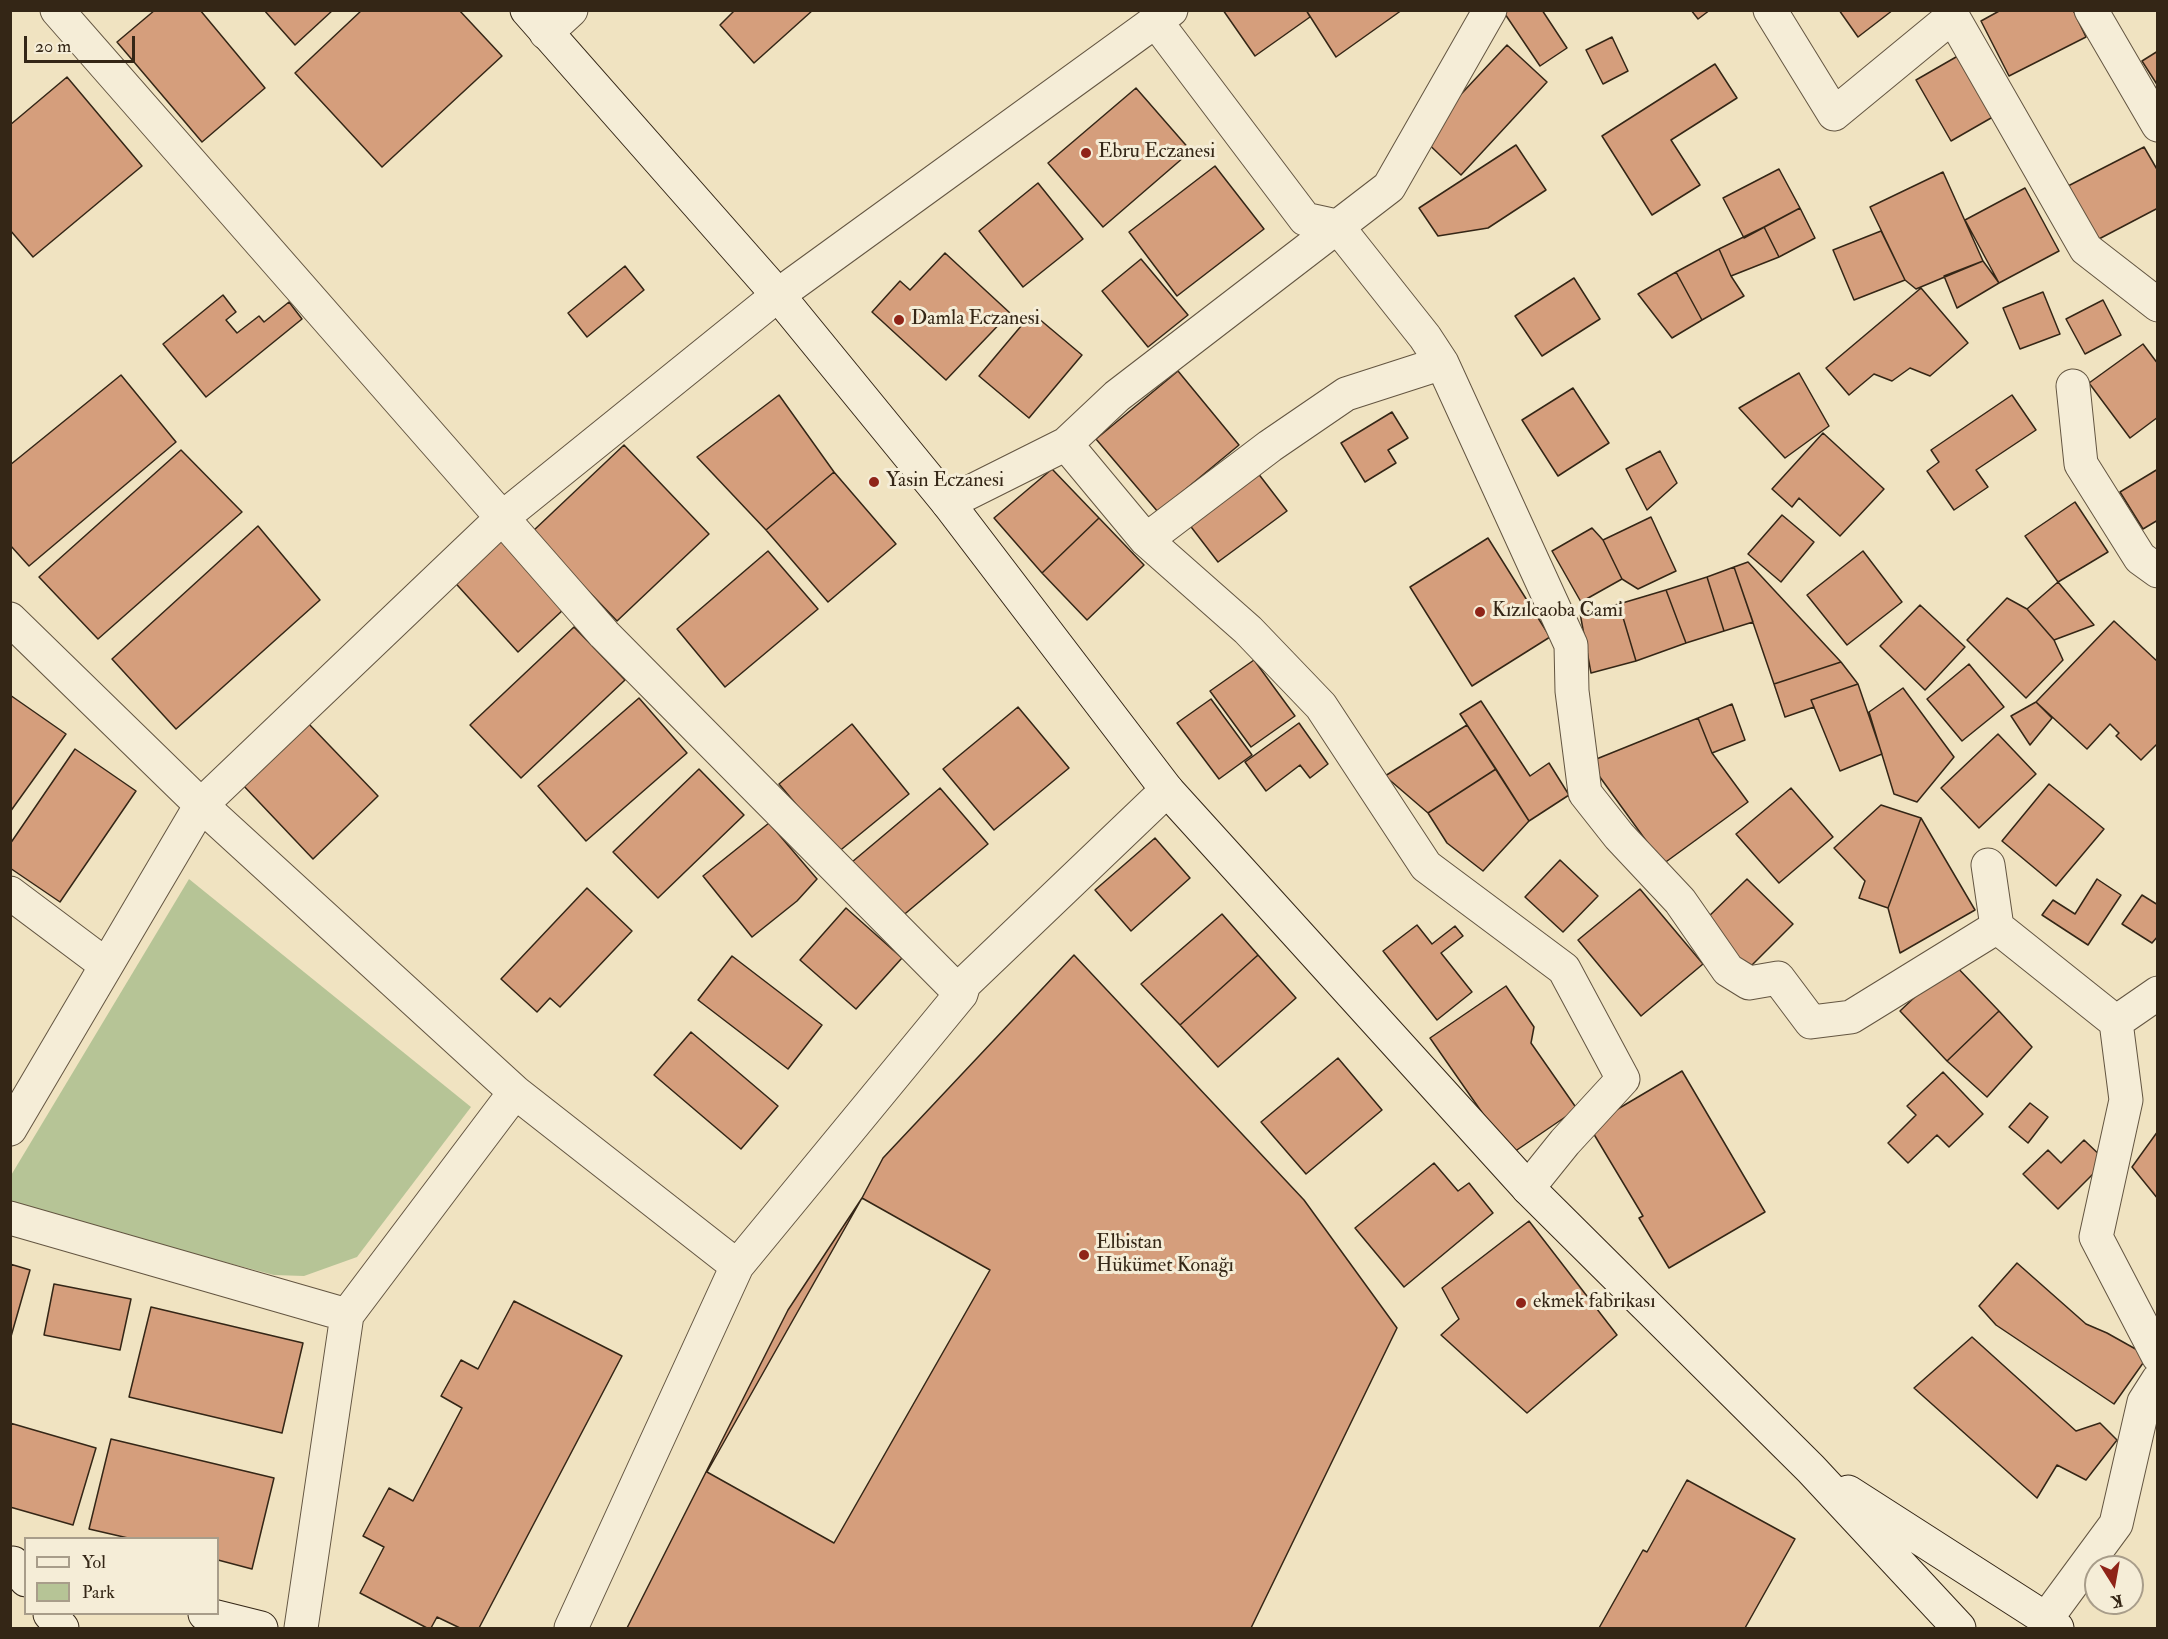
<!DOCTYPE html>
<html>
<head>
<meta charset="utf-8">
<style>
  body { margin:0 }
  #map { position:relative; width:2168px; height:1639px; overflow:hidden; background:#f0e3c1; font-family:"IM FELL Double Pica",serif }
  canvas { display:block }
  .frame { position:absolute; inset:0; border:12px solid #342616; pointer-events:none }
  .legend { position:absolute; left:24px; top:1537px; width:195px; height:78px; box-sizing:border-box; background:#f5edd7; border:2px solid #a89d8a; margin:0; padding:8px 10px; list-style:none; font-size:18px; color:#342616 }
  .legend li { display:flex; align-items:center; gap:12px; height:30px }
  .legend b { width:30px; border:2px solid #a89d8a }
  .north { position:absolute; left:2084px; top:1555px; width:60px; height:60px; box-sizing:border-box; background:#f5edd7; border:2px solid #a89d8a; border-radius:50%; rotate:169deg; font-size:16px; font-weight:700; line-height:24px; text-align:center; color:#342616 }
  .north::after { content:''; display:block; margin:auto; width:21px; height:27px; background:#8f2418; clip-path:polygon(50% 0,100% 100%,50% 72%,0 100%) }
  .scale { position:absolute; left:24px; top:36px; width:111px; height:27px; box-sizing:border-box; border:3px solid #342616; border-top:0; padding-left:8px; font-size:18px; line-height:21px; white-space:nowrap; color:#342616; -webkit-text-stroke:4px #f5edd7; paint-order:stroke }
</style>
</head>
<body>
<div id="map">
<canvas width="2168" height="1639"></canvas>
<div class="frame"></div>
<ul class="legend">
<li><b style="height:8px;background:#f5edd7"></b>Yol</li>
<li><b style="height:16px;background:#b6c496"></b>Park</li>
</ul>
<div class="north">K</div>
<div class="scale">20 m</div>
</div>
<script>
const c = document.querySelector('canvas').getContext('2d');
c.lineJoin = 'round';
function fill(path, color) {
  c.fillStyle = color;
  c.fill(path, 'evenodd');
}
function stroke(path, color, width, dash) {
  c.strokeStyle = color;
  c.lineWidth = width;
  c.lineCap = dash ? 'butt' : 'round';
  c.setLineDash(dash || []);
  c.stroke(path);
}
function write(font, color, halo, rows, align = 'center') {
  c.font = font + ' "IM FELL Double Pica",serif';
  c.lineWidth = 6;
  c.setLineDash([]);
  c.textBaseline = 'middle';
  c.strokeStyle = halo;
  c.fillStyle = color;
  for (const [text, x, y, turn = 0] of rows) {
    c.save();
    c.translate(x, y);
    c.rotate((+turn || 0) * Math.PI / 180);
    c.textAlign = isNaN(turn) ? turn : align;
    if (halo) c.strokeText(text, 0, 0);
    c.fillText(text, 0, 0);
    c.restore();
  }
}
const green = new Path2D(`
  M 189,879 L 471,1107 L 357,1257 L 304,1276 L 274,1275 L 11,1206 L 10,1177 Z`);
const building = new Path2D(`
  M 155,10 L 200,10 L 265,88 L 202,142 L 117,42 Z
  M 264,10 L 333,10 L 295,45 Z
  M 362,10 L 459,10 L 502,56 L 382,167 L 295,73 Z
  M 735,10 L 813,10 L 754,63 L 720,25 Z
  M 1223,10 L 1306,10 L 1310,17 L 1255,56 Z
  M 1306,10 L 1402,10 L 1336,57 Z
  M 1542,10 L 1567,48 L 1540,66 L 1503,11 Z
  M 1691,10 L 1710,10 L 1698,19 Z
  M 1839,10 L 1893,10 L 1858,37 Z
  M 2001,10 L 2073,10 L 2086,37 L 2009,76 L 1981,21 Z
  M 1612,37 L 1628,71 L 1603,84 L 1586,50 Z
  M 1507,45 L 1547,82 L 1461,175 L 1421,137 Z
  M 2158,51 L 2158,86 L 2142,61 Z
  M 1963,53 L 1998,114 L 1951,141 L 1916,80 Z
  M 1715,64 L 1737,98 L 1671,140 L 1700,185 L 1652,215 L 1602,136 Z
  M 67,77 L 142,166 L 33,257 L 10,230 L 10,125 Z
  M 1136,88 L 1191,151 L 1103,227 L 1048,163 Z
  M 1516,145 L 1546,190 L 1488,228 L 1438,236 L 1419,208 Z
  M 2144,147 L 2158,171 L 2158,208 L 2097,240 L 2068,186 Z
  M 1215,166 L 1264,229 L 1177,296 L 1129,232 Z
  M 1779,169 L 1800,208 L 1744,238 L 1723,198 Z
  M 1943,172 L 1983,261 L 1916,289 L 1905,280 L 1870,207 Z
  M 1038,183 L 1083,239 L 1023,287 L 979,231 Z
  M 2025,188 L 2059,251 L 1999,283 L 1965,220 Z
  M 1800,208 L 1815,238 L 1779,257 L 1764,227 Z
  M 1764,227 L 1779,257 L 1731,276 L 1719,249 Z
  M 1881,231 L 1905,280 L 1854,300 L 1833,250 Z
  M 1719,249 L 1731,276 L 1744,296 L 1702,320 L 1676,272 Z
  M 945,253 L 1010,313 L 946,380 L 872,312 L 900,281 L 910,290 Z
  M 1141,259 L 1188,315 L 1148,347 L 1102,291 Z
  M 1983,261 L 1999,283 L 1957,308 L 1944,276 Z
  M 625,266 L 644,290 L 587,337 L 568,313 Z
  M 1676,272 L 1702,320 L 1672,338 L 1638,294 Z
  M 1574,278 L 1600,319 L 1542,356 L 1515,316 Z
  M 1921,288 L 1968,343 L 1930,376 L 1910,368 L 1892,381 L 1874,374 L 1849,395 L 1826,368 Z
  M 2043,292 L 2060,334 L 2020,349 L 2003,308 Z
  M 223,295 L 236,312 L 226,320 L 237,333 L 259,316 L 264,322 L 289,302 L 302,319 L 206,397 L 163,344 Z
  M 2103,300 L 2121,335 L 2085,354 L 2066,319 Z
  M 1032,313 L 1082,355 L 1029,418 L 979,376 Z
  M 2143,344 L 2158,364 L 2158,417 L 2130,438 L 2089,383 Z
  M 1178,371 L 1239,445 L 1158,512 L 1096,439 Z
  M 1799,373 L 1829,426 L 1785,458 L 1739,408 Z
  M 121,375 L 176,442 L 29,566 L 10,545 L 10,465 Z
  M 1573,388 L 1609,443 L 1558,476 L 1522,420 Z
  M 779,395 L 834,472 L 766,530 L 697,457 Z
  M 2012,395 L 2036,430 L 1976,470 L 1988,487 L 1954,510 L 1927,471 L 1939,462 L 1931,450 Z
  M 1392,412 L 1408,438 L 1388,450 L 1396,463 L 1365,482 L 1341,443 Z
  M 1823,433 L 1884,489 L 1840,536 L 1799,498 L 1792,507 L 1772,489 Z
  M 624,445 L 709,534 L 617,621 L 532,532 Z
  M 181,450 L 242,512 L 98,639 L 39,577 Z
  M 1660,451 L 1677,483 L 1647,510 L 1626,469 Z
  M 1254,468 L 1287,511 L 1218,562 L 1185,519 Z
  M 1052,469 L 1099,518 L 1042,573 L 994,518 Z
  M 2158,469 L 2158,520 L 2143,529 L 2120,492 Z
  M 834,472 L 896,544 L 828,602 L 766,530 Z
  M 2075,502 L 2108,552 L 2058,582 L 2025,536 Z
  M 1782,515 L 1814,542 L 1781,582 L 1748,554 Z
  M 1651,517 L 1676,571 L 1638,589 L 1622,579 L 1603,540 Z
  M 1099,518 L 1144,565 L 1087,620 L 1042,573 Z
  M 258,526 L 320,600 L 176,729 L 112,659 Z
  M 1592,528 L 1603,540 L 1622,579 L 1581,602 L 1552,551 Z
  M 496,534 L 564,609 L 518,652 L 449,576 Z
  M 1488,538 L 1550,637 L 1472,686 L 1410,587 Z
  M 768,551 L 818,609 L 725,687 L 677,629 Z
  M 1863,551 L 1902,602 L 1847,645 L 1807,595 Z
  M 1748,562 L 1841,662 L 1774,684 L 1734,567 Z
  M 1734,567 L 1753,622 L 1724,631 L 1707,577 Z
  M 1707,577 L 1724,631 L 1686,643 L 1666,590 Z
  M 2058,582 L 2094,625 L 2054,640 L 2027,609 Z
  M 1666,590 L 1686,643 L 1636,661 L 1619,604 Z
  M 2007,598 L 2027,609 L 2054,640 L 2063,660 L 2026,698 L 1967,640 Z
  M 1619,604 L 1636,661 L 1591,673 L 1580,613 Z
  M 1920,605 L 1965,647 L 1925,690 L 1880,646 Z
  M 2114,621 L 2158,662 L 2158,743 L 2141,760 L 2116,736 L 2119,733 L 2110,724 L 2087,749 L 2036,702 Z
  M 574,627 L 625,680 L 521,778 L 470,725 Z
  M 1254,660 L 1295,716 L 1251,747 L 1210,691 Z
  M 1841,662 L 1858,684 L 1811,700 L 1814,707 L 1785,717 L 1774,684 Z
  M 1969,664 L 2004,707 L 1962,741 L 1927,699 Z
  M 1858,684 L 1882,754 L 1840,771 L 1811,700 Z
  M 1903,688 L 1954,757 L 1917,802 L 1894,794 L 1869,712 Z
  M 10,695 L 66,734 L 10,812 Z
  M 639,698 L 687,753 L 586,841 L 538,786 Z
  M 1211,699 L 1252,755 L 1219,779 L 1177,723 Z
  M 1481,701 L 1530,776 L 1549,763 L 1569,795 L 1529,821 L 1460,714 Z
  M 2036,702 L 2052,718 L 2030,745 L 2011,716 Z
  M 1732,704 L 1745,740 L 1712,753 L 1698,718 Z
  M 1018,707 L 1069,768 L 994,830 L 943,769 Z
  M 1698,718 L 1712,753 L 1748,802 L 1663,864 L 1589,762 Z
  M 306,721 L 378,796 L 313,859 L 241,783 Z
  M 1299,723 L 1328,764 L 1310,778 L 1300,765 L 1266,791 L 1245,762 Z
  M 852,724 L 909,794 L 837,853 L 779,784 Z
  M 1467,725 L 1496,769 L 1428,813 L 1385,776 Z
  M 1998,734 L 2036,774 L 1979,828 L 1941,788 Z
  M 75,749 L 136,791 L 60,902 L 10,868 L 10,844 Z
  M 699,769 L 744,815 L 658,898 L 613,852 Z
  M 1496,769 L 1529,821 L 1483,871 L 1447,843 L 1428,813 Z
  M 2049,784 L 2104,829 L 2056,886 L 2002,841 Z
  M 940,788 L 988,844 L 900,918 L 852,862 Z
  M 1791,788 L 1833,837 L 1779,883 L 1736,834 Z
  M 1881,805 L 1921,818 L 1888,908 L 1859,898 L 1865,881 L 1834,848 Z
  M 1921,818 L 1975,910 L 1900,953 L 1888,908 Z
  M 769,823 L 817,879 L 797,901 L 752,937 L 703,876 Z
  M 1155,838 L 1190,878 L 1131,931 L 1095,890 Z
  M 1560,860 L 1598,896 L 1563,932 L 1525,897 Z
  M 1747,879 L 1793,924 L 1748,969 L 1702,923 Z
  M 2097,879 L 2121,895 L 2088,945 L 2042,915 L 2053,900 L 2075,914 Z
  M 587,888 L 632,931 L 560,1007 L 550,998 L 537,1012 L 501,979 Z
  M 1640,889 L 1703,964 L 1641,1016 L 1578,940 Z
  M 2142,895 L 2158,905 L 2158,936 L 2152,943 L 2122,924 Z
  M 846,908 L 902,958 L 856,1009 L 800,960 Z
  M 1222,914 L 1258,955 L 1180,1025 L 1141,984 Z
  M 1417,925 L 1432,944 L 1455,926 L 1463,936 L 1441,953 L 1472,992 L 1437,1020 L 1383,951 Z
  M 1074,955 L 1304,1200 L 1397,1328 L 1251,1628 L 627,1628 L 788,1310 L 862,1198 L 883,1158 Z
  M 1258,955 L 1296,998 L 1218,1067 L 1180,1025 Z
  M 732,956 L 822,1025 L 788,1069 L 698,1000 Z
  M 1952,962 L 1999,1011 L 1947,1061 L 1900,1011 Z
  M 1506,986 L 1534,1027 L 1531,1043 L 1577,1109 L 1511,1154 L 1430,1038 Z
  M 1999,1011 L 2032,1047 L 1987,1097 L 1947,1061 Z
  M 691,1032 L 778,1106 L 741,1149 L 654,1075 Z
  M 1338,1058 L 1382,1110 L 1306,1174 L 1261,1122 Z
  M 1682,1071 L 1765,1212 L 1669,1268 L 1639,1218 L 1643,1216 L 1589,1126 Z
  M 1943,1072 L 1983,1114 L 1949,1147 L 1937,1135 L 1908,1163 L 1888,1143 L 1916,1115 L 1907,1106 Z
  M 2030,1103 L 2048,1117 L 2028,1143 L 2009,1127 Z
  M 2158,1131 L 2158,1199 L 2132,1167 Z
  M 2084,1140 L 2106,1161 L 2058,1209 L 2023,1174 L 2048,1150 L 2061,1163 Z
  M 1434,1163 L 1458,1191 L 1469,1183 L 1493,1213 L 1404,1287 L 1355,1228 Z
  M 862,1198 L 990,1270 L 834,1543 L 707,1472 Z
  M 1529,1221 L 1617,1335 L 1527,1413 L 1441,1335 L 1459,1319 L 1442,1288 Z
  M 2017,1263 L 2086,1324 L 2107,1333 L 2148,1356 L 2114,1404 L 1996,1325 L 1979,1306 Z
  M 10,1264 L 30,1270 L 10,1340 Z
  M 54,1284 L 131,1299 L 120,1350 L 44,1335 Z
  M 514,1301 L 622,1356 L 479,1628 L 460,1628 L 437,1617 L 431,1628 L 427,1628 L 360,1593 L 384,1547 L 363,1536 L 389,1488 L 413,1501 L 462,1408 L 441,1396 L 461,1360 L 478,1369 Z
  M 151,1307 L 303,1343 L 282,1433 L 129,1397 Z
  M 1972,1337 L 2076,1431 L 2100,1423 L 2117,1440 L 2086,1480 L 2057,1465 L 2037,1498 L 1914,1388 Z
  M 10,1423 L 96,1448 L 73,1525 L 10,1507 Z
  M 111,1439 L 274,1478 L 252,1569 L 218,1560 L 218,1538 L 128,1538 L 89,1529 Z
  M 1687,1480 L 1795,1539 L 1745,1628 L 1599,1628 L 1643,1550 L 1647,1552 Z`);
const street = new Path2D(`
  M 57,10 L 604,634 L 961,994
  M 1770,10 L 1834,114 L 1953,16
  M 1949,10 L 2086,249 L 2158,305
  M 2091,10 L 2158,125
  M 1157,23 L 1305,219 L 1337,226 L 1425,337 L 1442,363 L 1571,645 L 1572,691 L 1585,793 L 1619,836 L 1680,901 L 1728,970 L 1749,983 L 1778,978 L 1811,1022 L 1851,1017 L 1997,927 L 1988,865
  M 546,33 L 571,10
  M 2073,386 L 2081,464 L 2140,558 L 2158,571
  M 1066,444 L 1117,396 L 1389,187 L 1490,10
  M 948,503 L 1066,444 L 1146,540 L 1248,630 L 1321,706 L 1426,866 L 1564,969 L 1623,1079 L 1565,1142 L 1528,1188
  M 1146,540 L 1270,446 L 1346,394 L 1442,363
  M 10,619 L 201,805 L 515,1092 L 737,1266
  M 10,893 L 106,965
  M 1997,927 L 2116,1022 L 2126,1100 L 2096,1237 L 2158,1356
  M 2116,1022 L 2158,993
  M 10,1129 L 201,805 L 502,518 L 778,295 L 1171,10
  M 10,1218 L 347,1315
  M 2046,1619 L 2116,1524 L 2144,1402 L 2158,1380
  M 301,1628 L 347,1315 L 515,1092
  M 571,1628 L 737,1266 L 961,994 L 964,984 L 1167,790`);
const secondary = new Path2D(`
  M 527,10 L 778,295 L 948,503 L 1167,790 L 1528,1188 L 1811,1469 L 1959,1628
  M 1848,1492 L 2046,1619 L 2057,1628
  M 13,1563 L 26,1580
  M 50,1614 L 62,1628
  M 205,1614 L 261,1628`);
const markers = [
  [1086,153,6,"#8f2418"],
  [899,320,6,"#8f2418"],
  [874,482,6,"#8f2418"],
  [1480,612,6,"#8f2418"],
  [1084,1255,6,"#8f2418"],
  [1521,1303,6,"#8f2418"]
];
const poiNames = [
  ["Ebru Eczanesi",1098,153],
  ["Damla Eczanesi",911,320],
  ["Yasin Eczanesi",886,482],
  ["Kızılcaoba Cami",1492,612],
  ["Elbistan",1096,1244],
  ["Hükümet Konağı",1096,1267],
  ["ekmek fabrikası",1533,1303]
];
fill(green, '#b6c496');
fill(building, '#d59e7c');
stroke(building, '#342616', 1.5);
stroke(street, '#635541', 35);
stroke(secondary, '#342616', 35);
stroke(street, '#f5edd7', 33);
stroke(secondary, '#f5edd7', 33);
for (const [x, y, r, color] of markers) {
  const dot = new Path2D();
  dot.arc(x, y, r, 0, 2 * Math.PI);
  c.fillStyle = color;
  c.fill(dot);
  stroke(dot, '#f5edd7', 2);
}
write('20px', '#342616', '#f5edd7', poiNames, 'left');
</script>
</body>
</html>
